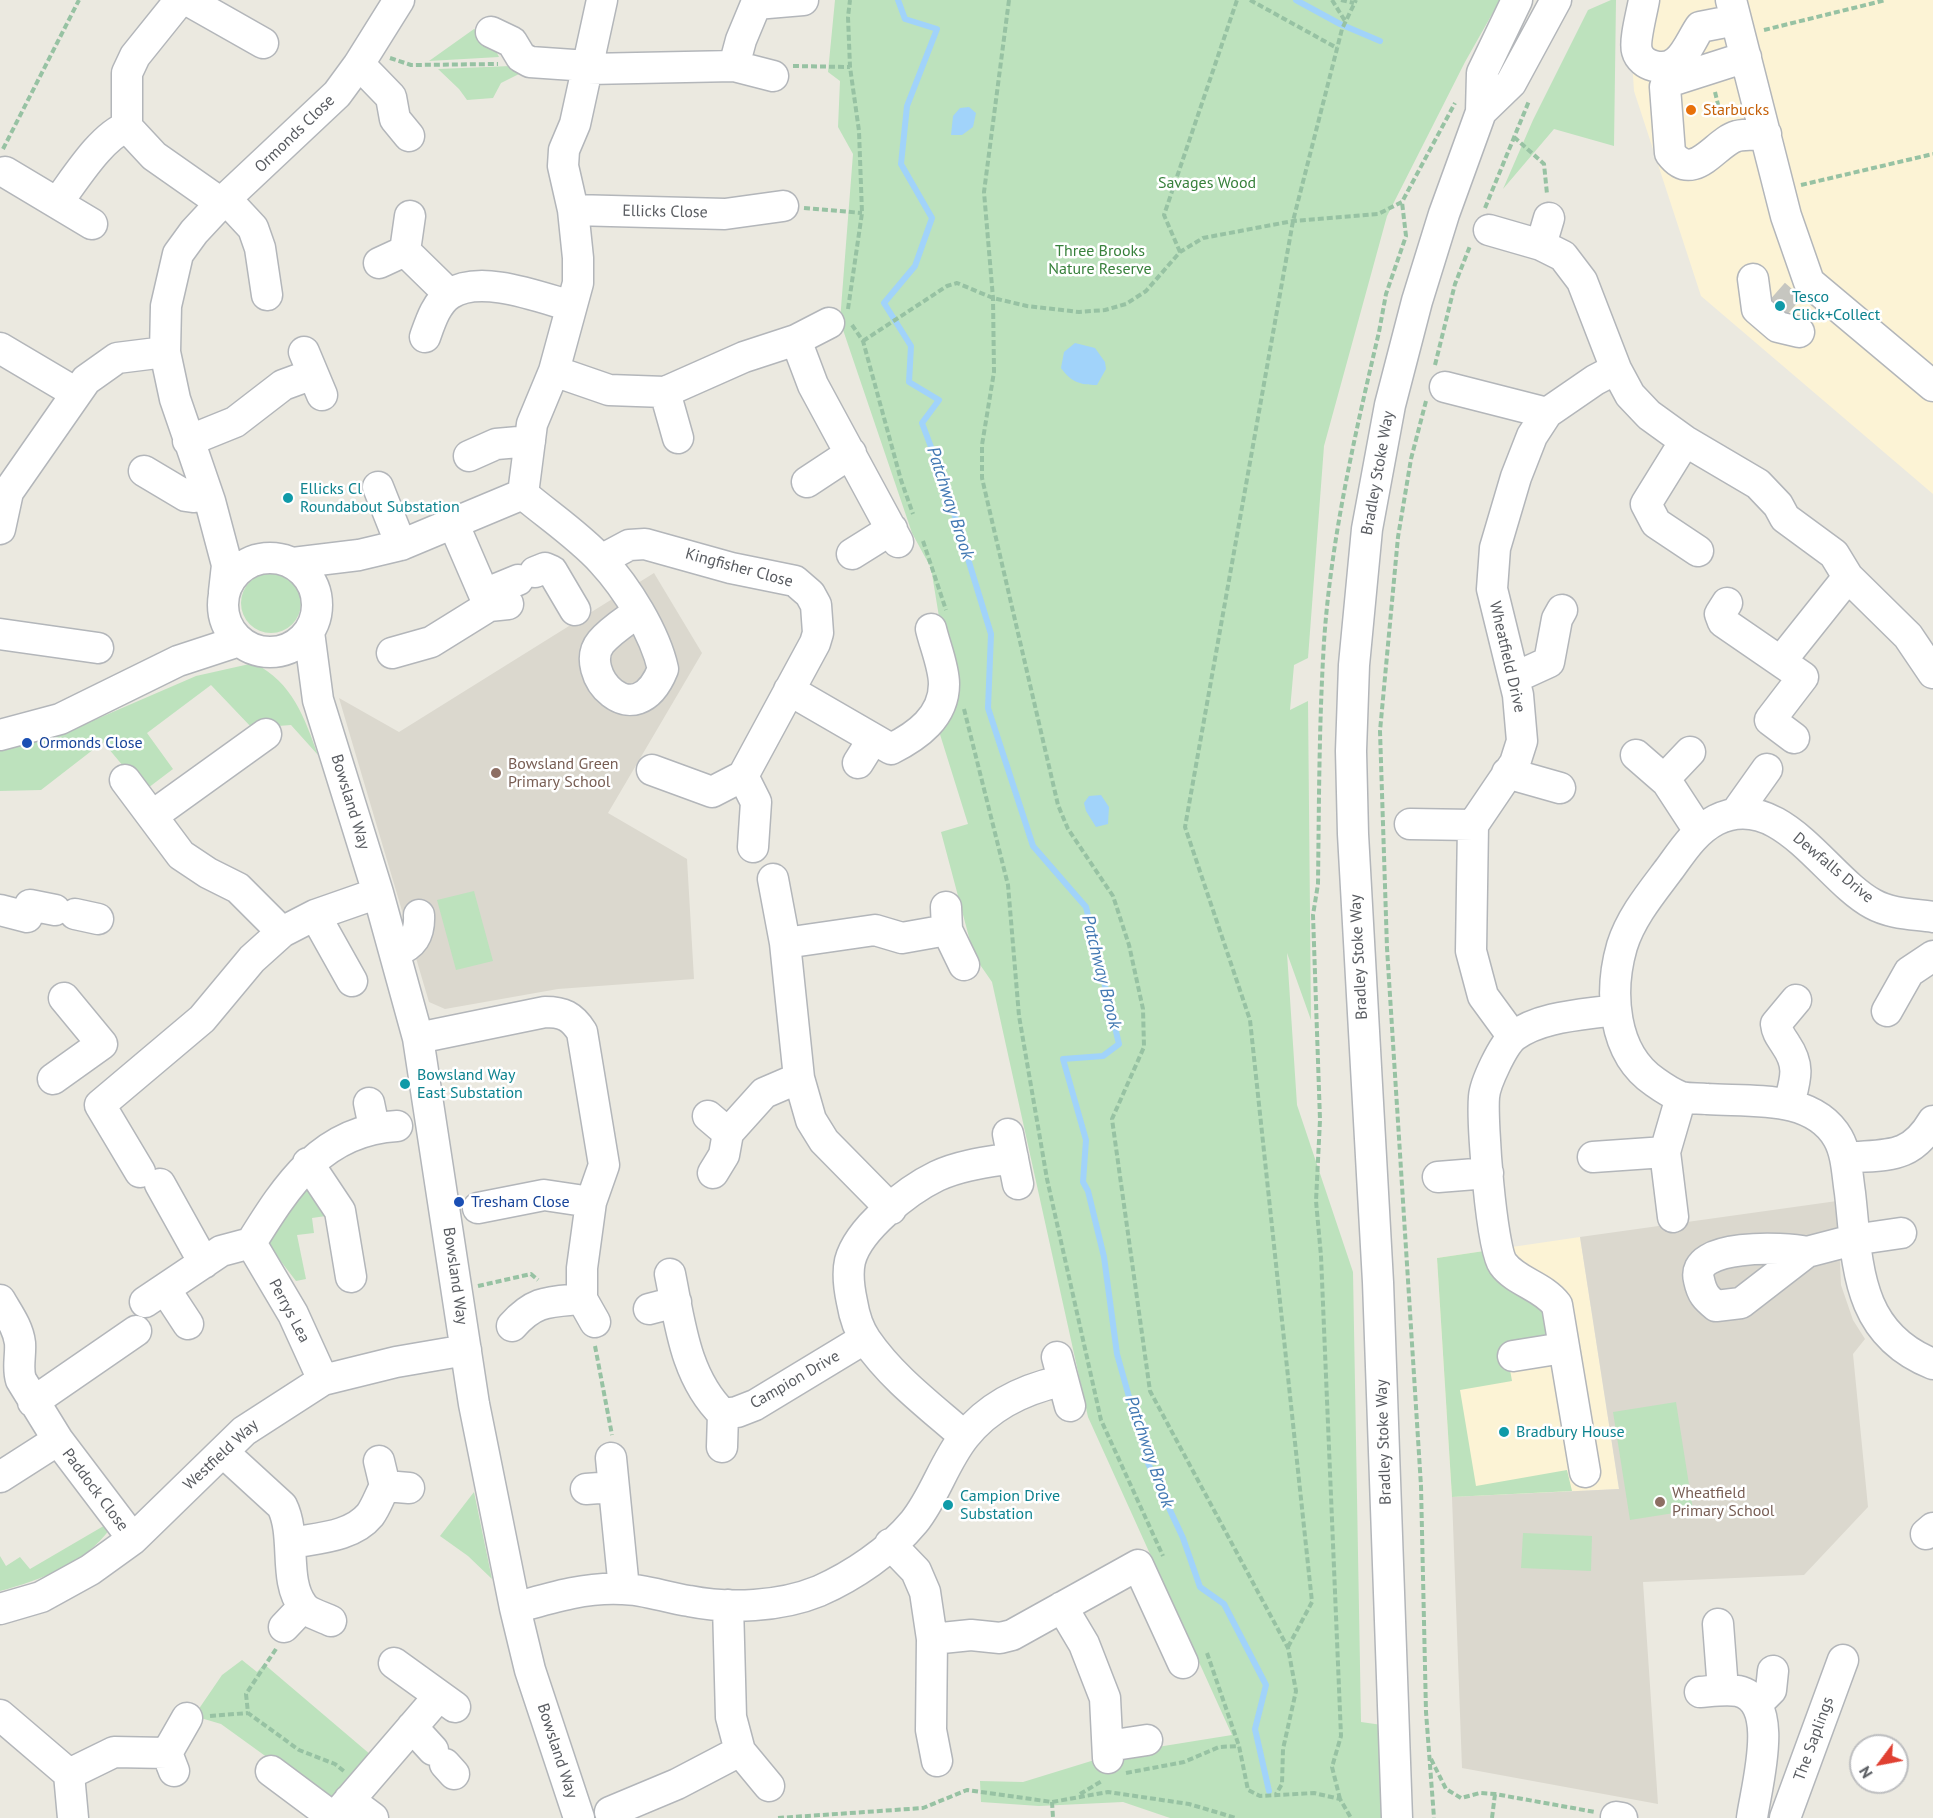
<!DOCTYPE html>
<html>
<head>
<meta charset="utf-8">
<style>
  body { margin:0 }
  #map { position:relative; width:1933px; height:1818px; overflow:hidden; background:#ebe9e0; font-family:"PT Sans",sans-serif }
  canvas { display:block }
  .north { position:absolute; left:1849px; top:1734px; width:60px; height:60px; box-sizing:border-box; background:#fff; border:2px solid #bdbec0; border-radius:50%; rotate:238deg; font-size:16px; font-weight:700; line-height:24px; text-align:center; color:#595c61 }
  .north::after { content:''; display:block; margin:auto; width:21px; height:27px; background:#e04032; clip-path:polygon(50% 0,100% 100%,50% 72%,0 100%) }
</style>
</head>
<body>
<div id="map">
<canvas width="1933" height="1818"></canvas>
<div class="north">N</div>
</div>
<script>
const c = document.querySelector('canvas').getContext('2d');
c.lineJoin = 'round';
function fill(path, color) {
  c.fillStyle = color;
  c.fill(path, 'evenodd');
}
function stroke(path, color, width, dash) {
  c.strokeStyle = color;
  c.lineWidth = width;
  c.lineCap = dash ? 'butt' : 'round';
  c.setLineDash(dash || []);
  c.stroke(path);
}
function write(font, color, halo, rows, align = 'center') {
  c.font = font + ' "PT Sans",sans-serif';
  c.lineWidth = 5;
  c.setLineDash([]);
  c.textBaseline = 'middle';
  c.strokeStyle = halo;
  c.fillStyle = color;
  for (const [text, x, y, turn = 0] of rows) {
    c.save();
    c.translate(x, y);
    c.rotate((+turn || 0) * Math.PI / 180);
    c.textAlign = isNaN(turn) ? turn : align;
    if (halo) c.strokeText(text, 0, 0);
    c.fillText(text, 0, 0);
    c.restore();
  }
}
const commercial = new Path2D(`
  M 1628,0 L 1933,0 L 1933,494 L 1701,296 L 1634,91 Z
  M 1580,1237 L 1619,1489 L 1452,1497 L 1437,1258 Z`);
const education = new Path2D(`
  M 654,573 L 702,653 L 608,813 L 687,859 L 694,979 L 558,989 L 445,1009 L 429,1002 L 339,698 L 399,732 Z
  M 1837,1201 L 1841,1285 L 1853,1320 L 1865,1339 L 1853,1354 L 1868,1507 L 1804,1575 L 1643,1582 L 1658,1804 L 1462,1768 L 1452,1497 L 1619,1489 L 1580,1237 Z`);
const green = new Path2D(`
  M 835,0 L 1500,0 L 1465,62 L 1387,216 L 1324,446 L 1308,658 L 1294,665 L 1290,710 L 1308,701 L 1311,1020 L 1287,953 L 1297,1105 L 1353,1272 L 1361,1722 L 1382,1725 L 1383,1818 L 1170,1818 L 1123,1802 L 1039,1806 L 981,1802 L 980,1781 L 1023,1782 L 1114,1754 L 1232,1735 L 1088,1417 L 992,982 L 974,956 L 941,832 L 968,824 L 938,728 L 951,690 L 931,568 L 912,533 L 840,321 L 853,154 L 838,127 L 840,81 L 828,72 Z
  M 1611,0 L 1616,0 L 1614,146 L 1554,129 L 1503,189 L 1533,120 L 1588,10 Z
  M 474,29 L 488,35 L 499,57 L 429,61 Z
  M 511,66 L 519,72 L 519,74 L 501,83 L 493,98 L 467,100 L 459,89 L 438,69 Z
  M241 603a30 30 0 1 1 60 0a30 30 0 1 1-60 0Z
  M 254,663 C 293,683 304,717 318,755 L 291,725 L 252,728 L 211,685 L 147,733 L 173,769 L 144,791 L 103,742 L 41,790 L 0,791 L 0,751 L 55,737 L 196,676 Z
  M 474,891 L 493,961 L 456,970 L 437,900 Z
  M 305,1176 L 326,1216 L 312,1218 L 314,1233 L 297,1235 L 306,1279 L 296,1281 L 269,1246 L 266,1236 Z
  M 1491,1250 L 1544,1307 L 1548,1331 L 1543,1340 L 1506,1347 L 1512,1381 L 1460,1390 L 1476,1486 L 1567,1470 L 1572,1491 L 1452,1497 L 1437,1258 Z
  M 1676,1402 L 1693,1510 L 1630,1520 L 1613,1412 Z
  M 474,1492 L 492,1579 L 468,1556 L 440,1536 Z
  M 107,1524 L 110,1529 C 84,1564 41,1580 0,1591 L 0,1556 L 6,1566 L 20,1557 L 30,1569 Z
  M 1523,1533 L 1592,1536 L 1591,1571 L 1521,1568 Z
  M 242,1660 L 257,1672 L 264,1664 L 371,1755 L 329,1802 L 221,1724 L 194,1716 L 222,1675 Z`);
const water = new Path2D(`
  M 969,107 L 976,113 L 973,127 L 962,135 L 951,135 L 953,116 L 960,108 Z
  M 1075,343 L 1095,348 L 1105,362 L 1106,369 L 1097,385 C 1080,385 1071,382 1061,368 L 1064,352 Z
  M 1101,795 L 1109,807 L 1108,824 L 1096,827 L 1086,811 L 1084,803 L 1089,796 Z`);
const stream = new Path2D(`
  M 898,0 L 905,19 L 937,29 L 907,106 L 901,164 L 932,218 L 915,266 L 884,303 L 911,346 L 909,382 L 939,400 L 922,423 L 946,487 L 991,634 L 988,708 L 1033,846 L 1086,907 L 1119,1044 L 1103,1056 L 1063,1059 L 1086,1140 L 1083,1182 L 1088,1191 L 1104,1257 L 1117,1354 L 1147,1461 L 1183,1538 L 1200,1587 L 1224,1604 L 1266,1685 L 1255,1729 L 1269,1791
  M 1296,0 L 1340,24 L 1380,41`);
const minorTunnel = new Path2D(`
  M 1775,294 L 1792,309`);
const path = new Path2D(`
  M 1009,0 L 984,192 L 993,298 L 994,372 L 982,445 L 982,478 L 1058,805 L 1068,829 L 1113,896 L 1129,945 L 1143,1009 L 1144,1047 L 1112,1119 L 1150,1391 L 1288,1648 L 1296,1691 L 1283,1749 L 1282,1784 L 1276,1794
  M 1250,0 L 1337,48
  M 1332,0 L 1345,21
  M 1341,0 L 1354,3
  M 1764,30 L 1886,0
  M 390,58 L 411,65 L 498,64
  M 793,66 L 850,67
  M 1715,92 L 1721,117
  M 1514,137 L 1544,164 L 1547,194
  M 3,149 L 79,0
  M 1801,185 L 1933,154
  M 804,208 L 862,213
  M 1485,208 L 1529,101
  M 1180,252 L 1164,215 L 1237,0
  M 848,309 L 862,213 L 859,131 L 850,67 L 848,17 L 850,0
  M 852,325 L 863,341 L 901,480 L 913,514
  M 863,341 L 947,286 L 957,283 L 993,298 L 1027,306 L 1079,312 L 1105,310 L 1126,304 L 1146,291 L 1180,252 L 1203,238 L 1293,221 L 1378,214 L 1402,202 L 1455,103
  M 1435,365 L 1455,284 L 1470,246
  M 1426,401 L 1411,459 L 1398,537 L 1380,731 L 1387,948 L 1421,1486 L 1426,1712 L 1434,1818
  M 923,541 L 946,610
  M 964,709 L 1008,885 L 1019,1016 L 1047,1179 L 1101,1420 L 1163,1556
  M 478,1286 L 531,1274 L 538,1280
  M 595,1346 L 612,1435
  M 1288,1647 L 1312,1602 L 1250,1020 L 1185,827 L 1293,221 L 1342,29 L 1356,0
  M 276,1649 L 246,1694 L 248,1713 L 299,1750 L 335,1764 L 345,1772
  M 1207,1653 L 1239,1746 L 1248,1790 L 1260,1796 L 1314,1793 L 1340,1799 L 1351,1818
  M 210,1716 L 248,1713
  M 1431,1759 L 1446,1789 L 1461,1798 L 1480,1793 L 1495,1794 L 1595,1812
  M 1126,1773 L 1184,1762 L 1219,1747 L 1239,1746
  M 1080,1794 L 1102,1781
  M 1340,1799 L 1332,1767 L 1341,1736 L 1321,1256 L 1316,1201 L 1320,1120 L 1313,915 L 1318,884 C 1319,804 1319,723 1324,642 C 1331,538 1355,434 1379,332 L 1386,294 L 1406,236 L 1402,202
  M 1052,1802 L 1053,1818
  M 778,1818 L 923,1808 L 967,1790 L 1052,1802 L 1108,1792 L 1189,1804 L 1236,1818
  M 1492,1818 L 1495,1794`);
const minor = new Path2D(`
  M 180,0 L 135,56 L 127,73 L 127,127 L 154,156 L 221,203
  M 187,0 L 263,43
  M 1644,0 C 1642,12 1634,41 1637,51 C 1641,66 1664,72 1676,62 C 1686,55 1693,37 1700,27 L 1736,20
  M 1731,0 L 1786,216 L 1809,282 L 1933,386
  M 491,32 L 512,42 L 521,57 L 530,62 L 588,66
  M 1746,57 L 1671,81 L 1665,87 L 1670,153 C 1694,185 1715,142 1737,136 C 1746,134 1757,135 1766,134
  M 359,64 L 391,97 L 395,119 L 409,136
  M 734,66 L 741,40 L 756,4 L 803,0
  M 588,69 L 734,66 L 773,76
  M 1481,112 L 1511,83 L 1556,0
  M 5,172 L 92,224
  M 226,199 L 253,228 L 260,248 L 267,295
  M 57,203 C 74,181 101,136 127,127
  M 573,210 L 725,214 L 783,206
  M 1489,230 L 1541,245 L 1563,256 L 1582,281 L 1616,369 L 1630,395 L 1649,415 L 1685,441 L 1758,484 L 1778,505 L 1785,518 L 1834,554 L 1848,577 L 1908,636 L 1933,673
  M 1541,245 L 1549,218
  M 405,251 L 449,294
  M 379,263 L 405,251 L 410,216
  M 1753,279 L 1757,309 L 1778,327 L 1799,332
  M 425,337 C 430,323 436,303 450,294 C 480,274 539,297 571,306
  M 796,340 L 813,385 L 898,542
  M 0,348 L 76,393
  M 304,352 L 322,395
  M 554,371 L 609,390 L 665,392 L 744,357 L 796,340 L 829,323
  M 1445,387 L 1547,413
  M 665,392 L 678,438
  M 188,441 L 235,422 L 283,385 L 313,374
  M 1685,441 L 1646,504 L 1656,523 L 1698,551
  M 469,456 L 496,444 L 530,441
  M 144,471 L 186,496 L 193,497 L 207,494
  M 807,482 L 851,453
  M 378,487 L 401,545
  M 523,494 C 549,516 579,536 602,561 C 627,588 655,633 663,669 C 635,739 576,672 601,642 C 611,630 626,621 638,612
  M 454,525 L 489,606
  M 0,529 L 8,492 L 86,380 L 117,358 L 165,352
  M 852,554 L 892,529
  M223 605a47 47 0 1 1 94 0a47 47 0 1 1-94 0Z
  M 601,560 L 629,545 L 645,544 L 731,568 L 795,581 L 810,594 L 816,605 L 818,633 L 815,643 L 743,776
  M 293,563 L 359,555 L 401,545 L 523,494 L 532,424 L 554,371 L 578,283 L 578,258 L 573,210 L 563,166 L 564,150 L 575,124 L 602,0
  M 535,572 L 545,568 L 552,571 L 575,610
  M 224,592 L 227,565 L 210,501 L 175,399 L 165,352 L 166,306 L 178,254 L 194,232 L 221,203 L 337,94 L 359,64 L 399,0
  M 484,594 L 518,580
  M 1727,603 L 1720,614 L 1723,622 L 1803,677 L 1770,720 L 1794,738
  M 309,632 L 318,700 L 378,893 L 418,1038 L 474,1404 L 515,1608 L 530,1670 L 579,1818
  M 0,634 L 98,648
  M 392,653 L 431,642 L 489,606 L 508,604
  M 1781,661 L 1848,577
  M 1514,678 L 1549,662 L 1557,619 L 1562,610
  M 789,690 L 891,749 C 917,736 944,717 944,684 C 944,667 935,646 931,629
  M 0,735 L 60,719 L 178,661 L 239,641
  M 1690,752 L 1671,772 L 1667,782 L 1699,831
  M 1636,755 L 1667,782
  M 858,763 L 873,739
  M 652,770 L 712,792 L 743,776 L 756,802 L 753,847
  M 1507,773 L 1560,788
  M 125,780 L 181,855 L 208,873 L 238,888 L 282,932
  M 1735,814 L 1767,769
  M 152,816 L 266,734
  M 1410,824 L 1473,825
  M 773,879 L 785,943 L 799,1078 L 811,1120 L 824,1141 L 891,1209
  M 946,907 L 947,930 L 964,965
  M 0,910 L 27,917 L 30,905 L 55,910
  M 75,914 L 98,919
  M 315,915 L 352,981
  M 1933,917 C 1913,914 1891,914 1873,904 C 1826,879 1780,788 1716,820 C 1695,831 1683,850 1670,868 C 1652,892 1631,917 1622,946 C 1609,991 1612,1053 1655,1082 C 1662,1087 1673,1094 1681,1097 C 1689,1099 1699,1098 1707,1099 C 1750,1102 1813,1094 1838,1138 C 1847,1154 1847,1174 1850,1193 C 1858,1264 1855,1333 1933,1364
  M 785,943 L 875,930 L 902,938 L 947,930
  M 395,952 C 413,945 420,935 419,915
  M 1887,1011 L 1909,972 L 1933,956
  M 1513,1037 L 1483,996 L 1471,951 L 1473,825 L 1515,763 L 1522,741 L 1518,695 L 1492,589 L 1495,548 L 1516,477 L 1532,436 L 1547,413 L 1595,380 L 1616,369
  M 418,1038 L 545,1012 C 563,1012 572,1016 582,1032 L 604,1165 L 591,1202 L 582,1268 L 582,1299 L 595,1322
  M 53,1079 L 102,1044 L 64,998
  M 369,1103 L 374,1127
  M 1789,1104 C 1795,1080 1801,1067 1786,1045 C 1781,1037 1777,1033 1776,1024 L 1796,1000
  M 708,1116 L 728,1133
  M 1008,1134 L 1018,1184
  M 1593,1157 L 1665,1152
  M 1846,1158 C 1887,1154 1910,1160 1933,1121
  M 308,1163 L 340,1211 L 351,1277
  M 140,1172 L 100,1105 L 202,1019 L 252,959 L 282,932 L 315,915 L 378,893
  M 713,1173 L 724,1155 L 728,1133 L 764,1093 L 799,1078
  M 1438,1177 L 1488,1173
  M 160,1184 L 204,1263
  M 478,1208 L 544,1195 L 591,1202
  M 1673,1217 L 1665,1152 L 1681,1097
  M 251,1243 L 293,1314 L 323,1380
  M 1807,1252 C 1785,1247 1689,1243 1699,1280 C 1702,1294 1706,1298 1716,1306 L 1741,1303 L 1807,1252 L 1853,1240 L 1901,1233
  M 670,1274 C 680,1323 685,1377 723,1414 L 737,1412 L 755,1405 L 864,1339
  M 165,1289 L 188,1324
  M 0,1300 C 8,1314 18,1327 20,1343 C 21,1356 17,1368 21,1380 L 58,1440 L 133,1539
  M 145,1302 L 221,1251 L 251,1243 C 287,1185 322,1130 397,1126
  M 649,1309 L 676,1302
  M 512,1326 C 535,1300 549,1302 582,1299
  M 1513,1356 L 1563,1348
  M 1057,1357 L 1070,1406
  M 33,1402 L 136,1331
  M 964,1436 C 930,1406 892,1378 866,1340 C 859,1330 854,1314 852,1302 C 849,1288 847,1274 850,1261 C 858,1229 908,1190 937,1176 C 960,1165 988,1162 1013,1158
  M 722,1447 L 723,1414
  M 223,1452 L 282,1506 C 297,1536 283,1581 303,1606 C 308,1613 323,1617 331,1621
  M 611,1458 L 624,1589
  M 379,1461 L 385,1486 L 409,1488
  M 1585,1472 L 1557,1305 C 1543,1286 1516,1282 1503,1264 C 1491,1248 1482,1121 1484,1097 C 1485,1083 1503,1045 1514,1036 C 1541,1016 1583,1015 1615,1010
  M 0,1477 L 58,1440
  M 586,1489 L 613,1487
  M 1926,1534 L 1933,1528
  M 292,1543 C 317,1538 352,1537 370,1515 C 376,1507 380,1495 385,1486
  M 890,1544 L 916,1571 L 925,1592 L 932,1639 L 931,1730 L 937,1761
  M 728,1605 L 731,1717 L 740,1751 L 769,1786
  M 1062,1607 L 1084,1644 L 1105,1698 L 1108,1758
  M 515,1608 C 550,1598 585,1587 622,1589 C 644,1589 667,1598 689,1601 C 729,1609 780,1607 819,1591 C 853,1576 890,1551 914,1522 C 935,1496 944,1462 965,1436 C 989,1406 1025,1389 1061,1381
  M 0,1609 L 41,1597 L 90,1570 L 133,1539 L 244,1431 L 323,1380 L 396,1362 L 466,1350
  M 1718,1624 L 1723,1690
  M 284,1627 L 303,1607
  M 932,1639 L 971,1635 L 1000,1638 L 1012,1635 L 1138,1565 L 1183,1663
  M 394,1663 L 455,1707
  M 1700,1692 C 1713,1691 1726,1689 1738,1691 C 1782,1700 1756,1787 1752,1818
  M 1757,1704 L 1771,1690 L 1773,1671
  M 0,1715 L 69,1774 L 73,1818
  M 412,1727 L 433,1750
  M 1108,1746 L 1147,1740
  M 445,1764 L 454,1774
  M 174,1771 L 167,1753 L 187,1718
  M 271,1771 L 334,1818
  M 69,1774 L 114,1752 L 167,1753
  M 349,1800 L 373,1818
  M 610,1812 L 677,1784 L 740,1751
  M 1616,1817 L 1622,1818
  M 334,1818 L 439,1696
  M 1397,1818 L 1378,1282 L 1353,834 L 1351,751 L 1354,665 L 1367,529 L 1390,405 L 1417,301 L 1444,214 L 1481,112 L 1482,73 L 1517,0
  M 1785,1818 L 1843,1660`);
const markers = [
  [1691,110,6,"#e8710a"],
  [1780,306,6,"#0f9aa8"],
  [288,498,6,"#0f9aa8"],
  [27,743,6,"#1a4fb4"],
  [496,773,6,"#8d6e63"],
  [405,1084,6,"#0f9aa8"],
  [459,1202,6,"#1a4fb4"],
  [1504,1432,6,"#0f9aa8"],
  [1660,1502,6,"#8d6e63"],
  [948,1505,6,"#0f9aa8"]
];
const foodNames = [
  ["Starbucks",1703,110]
];
const streetNames = [
  ["Ormonds Close",295,134,-44],
  ["Ellicks Close",665,212,1],
  ["Bradley Stoke Way",1378,473,-80],
  ["Kingfisher Close",739,568,15],
  ["Wheatfield Drive",1507,657,77],
  ["Bowsland Way",350,802,73],
  ["Dewfalls Drive",1833,868,40],
  ["Bradley Stoke Way",1359,957,-93],
  ["Bowsland Way",455,1276,82],
  ["Perrys Lea",289,1311,62],
  ["Campion Drive",795,1380,-30],
  ["Bradley Stoke Way",1384,1442,-92],
  ["Westfield Way",221,1455,-43],
  ["Paddock Close",95,1490,53],
  ["The Saplings",1814,1739,-70],
  ["Bowsland Way",557,1751,72]
];
const parkNames = [
  ["Savages Wood",1207,183],
  ["Three Brooks",1100,251],
  ["Nature Reserve",1100,269]
];
const cultureNames = [
  ["Tesco",1792,297],
  ["Click+Collect",1792,315],
  ["Ellicks Cl",300,489],
  ["Roundabout Substation",300,507],
  ["Bowsland Way",417,1075],
  ["East Substation",417,1093],
  ["Bradbury House",1516,1432],
  ["Campion Drive",960,1496],
  ["Substation",960,1514]
];
const transitNames = [
  ["Ormonds Close",39,743],
  ["Tresham Close",471,1202]
];
const educationNames = [
  ["Bowsland Green",508,764],
  ["Primary School",508,782],
  ["Wheatfield",1672,1493],
  ["Primary School",1672,1511]
];
const waterNames = [
  ["Patchway Brook",950,503,72],
  ["Patchway Brook",1101,972,76],
  ["Patchway Brook",1149,1452,71]
];
fill(commercial, '#fcf3d5');
fill(education, '#dbd8ce');
fill(green, '#bde2bd');
fill(water, '#a1d3fa');
stroke(stream, '#a1d3fa', 6);
stroke(minorTunnel, '#c6c6c0', 30, [30, 15]);
stroke(minor, '#b3b6ba', 33);
stroke(path, '#97c2a3', 4, [6, 3]);
stroke(minor, '#fff', 30);
for (const [x, y, r, color] of markers) {
  const dot = new Path2D();
  dot.arc(x, y, r, 0, 2 * Math.PI);
  c.fillStyle = color;
  c.fill(dot);
  stroke(dot, '#fff', 2);
}
write('16px', '#c56008', '#fff', foodNames, 'left');
write('16px', '#595c61', '#fff', streetNames);
write('16px', '#38813c', '#fff', parkNames);
write('16px', '#0d838f', '#fff', cultureNames, 'left');
write('16px', '#164399', '#fff', transitNames, 'left');
write('16px', '#785e54', '#fff', educationNames, 'left');
write('italic 18px', '#4379b3', '#fff', waterNames);
</script>
</body>
</html>
